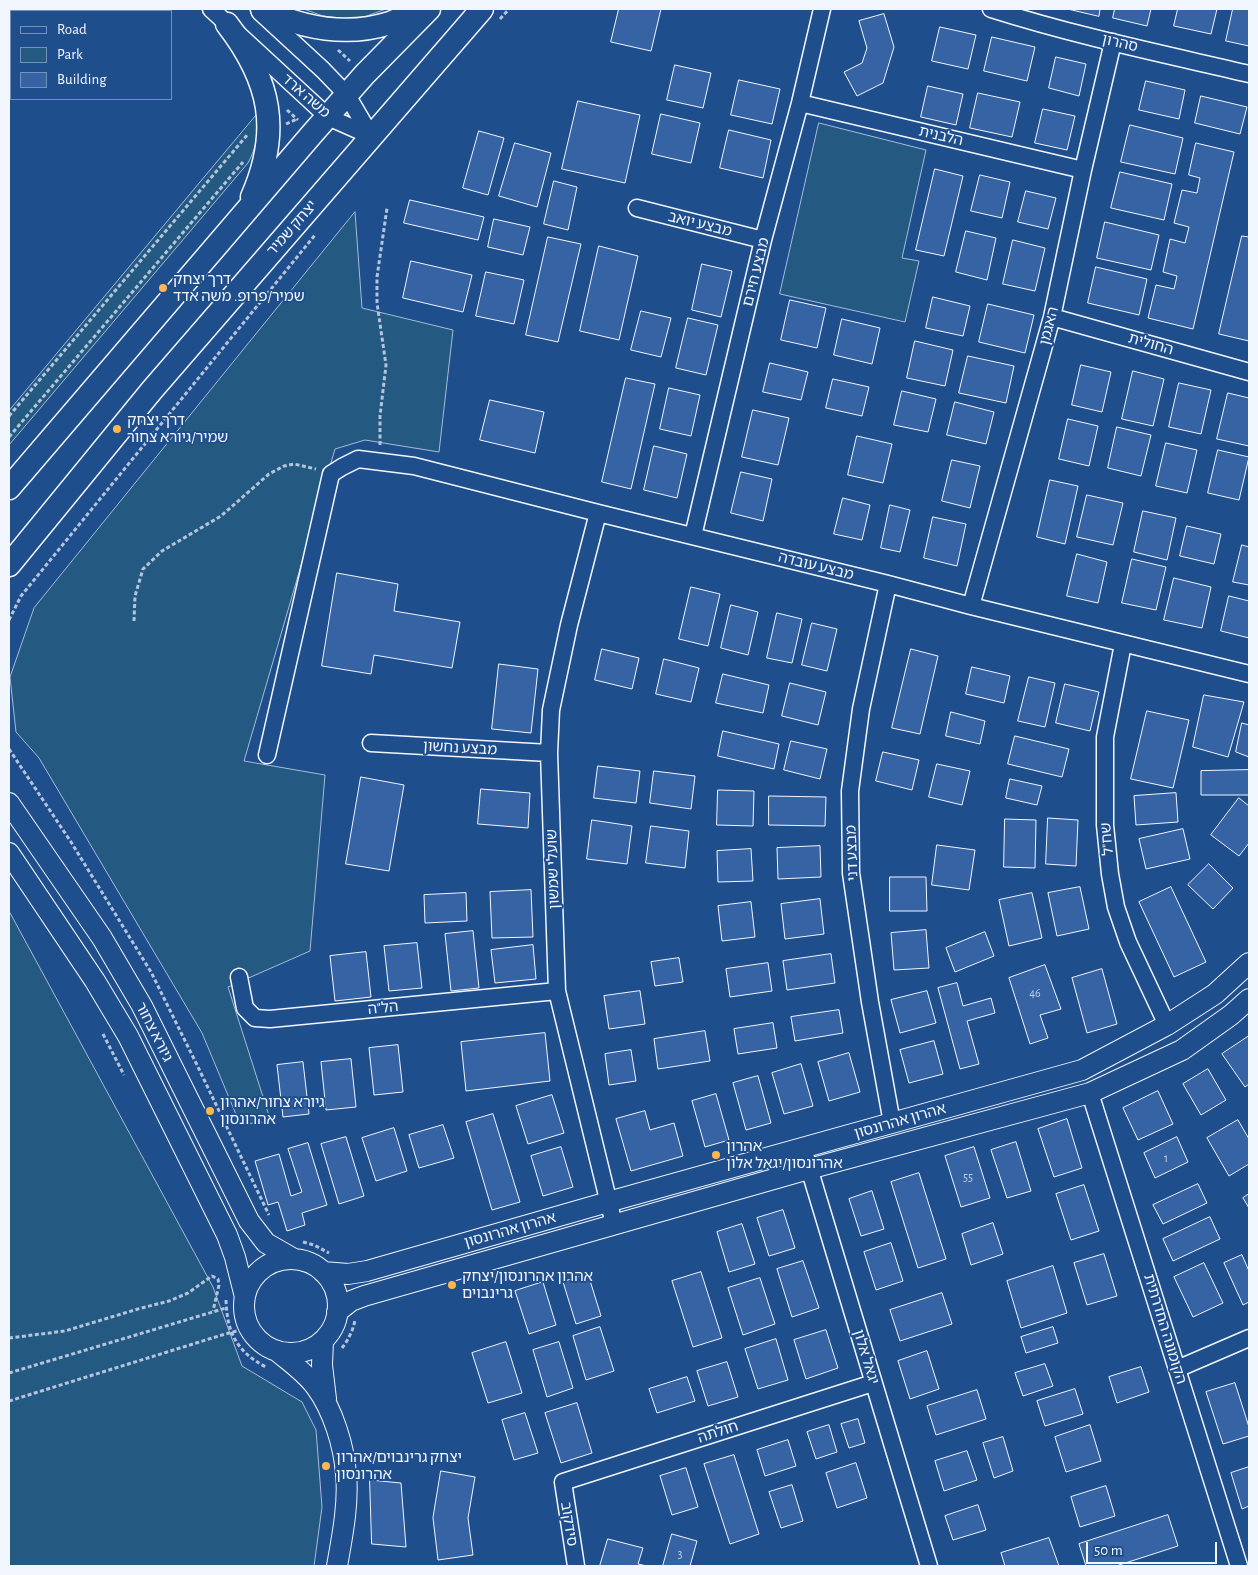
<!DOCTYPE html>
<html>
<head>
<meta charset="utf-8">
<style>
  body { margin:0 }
  #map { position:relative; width:1258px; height:1575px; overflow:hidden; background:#1f4e8c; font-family:"Alegreya Sans",sans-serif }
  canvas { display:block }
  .frame { position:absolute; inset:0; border:10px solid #f2f6ff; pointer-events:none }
  .legend { position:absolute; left:10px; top:10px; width:162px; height:90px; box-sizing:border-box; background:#1f4e8c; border:1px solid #7391ba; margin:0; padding:6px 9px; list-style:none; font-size:15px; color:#f2f6ff }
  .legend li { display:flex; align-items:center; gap:10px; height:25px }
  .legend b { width:25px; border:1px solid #7391ba }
  .scale { position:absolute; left:1086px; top:1542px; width:131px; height:22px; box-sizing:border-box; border:2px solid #f2f6ff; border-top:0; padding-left:6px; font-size:15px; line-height:18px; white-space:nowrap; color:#f2f6ff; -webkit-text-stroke:4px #1f4e8c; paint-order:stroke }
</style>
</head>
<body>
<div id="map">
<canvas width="1258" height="1575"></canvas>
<div class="frame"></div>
<ul class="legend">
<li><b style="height:6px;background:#1f4e8c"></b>Road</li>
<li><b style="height:14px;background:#245a82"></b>Park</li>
<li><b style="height:14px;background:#3563a3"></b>Building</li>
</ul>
<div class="scale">50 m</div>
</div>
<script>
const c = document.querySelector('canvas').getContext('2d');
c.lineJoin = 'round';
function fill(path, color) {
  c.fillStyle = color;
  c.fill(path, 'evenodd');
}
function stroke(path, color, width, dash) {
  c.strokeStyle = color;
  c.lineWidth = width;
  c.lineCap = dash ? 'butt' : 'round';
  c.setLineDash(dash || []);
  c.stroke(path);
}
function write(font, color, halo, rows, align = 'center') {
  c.font = font + ' "Alegreya Sans","Noto Sans Hebrew",sans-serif';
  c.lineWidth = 4;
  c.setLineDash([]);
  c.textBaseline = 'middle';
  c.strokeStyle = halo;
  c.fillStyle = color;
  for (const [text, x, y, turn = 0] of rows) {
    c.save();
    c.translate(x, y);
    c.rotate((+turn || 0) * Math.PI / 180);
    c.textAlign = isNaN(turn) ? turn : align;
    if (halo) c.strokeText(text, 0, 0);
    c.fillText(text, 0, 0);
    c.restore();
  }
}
const green = new Path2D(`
  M 304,9 L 386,9 L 356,20 L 323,16 Z
  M 258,113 C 258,132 257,147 248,163 L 9,445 L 9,411 Z
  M 819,123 L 926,150 L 902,258 L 919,261 L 905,322 L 780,294 Z
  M 355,212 L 362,308 L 453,330 L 439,452 L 365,440 L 335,449 L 244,761 L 325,775 L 310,951 L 228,987 L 271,1122 L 240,1124 L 202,1033 L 39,758 L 16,732 L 10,677 L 34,608 Z
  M 9,911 L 213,1287 L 242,1366 L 302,1402 L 316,1430 L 322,1507 L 314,1566 L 9,1566 Z`);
const building = new Path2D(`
  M 619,9 L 661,9 L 651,51 L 611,42 Z
  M 1068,9 L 1100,9 L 1099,16 Z
  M 1115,9 L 1151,9 L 1147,26 L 1113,18 Z
  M 1178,9 L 1217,9 L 1211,34 L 1174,26 Z
  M 1233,9 L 1249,9 L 1249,46 L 1226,41 Z
  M 884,14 L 894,47 L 883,83 L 857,96 L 844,72 L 862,63 L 867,48 L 859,21 Z
  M 940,27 L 976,35 L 968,69 L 932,61 Z
  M 992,37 L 1035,47 L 1027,81 L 984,71 Z
  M 1056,57 L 1086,64 L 1079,96 L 1049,88 Z
  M 675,65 L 711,73 L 703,108 L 667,100 Z
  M 739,80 L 780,89 L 772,124 L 731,115 Z
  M 1146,81 L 1185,90 L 1179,119 L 1139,110 Z
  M 928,86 L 963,94 L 956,125 L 921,117 Z
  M 978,93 L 1020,102 L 1012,137 L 970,128 Z
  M 1201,96 L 1247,107 L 1240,134 L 1195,123 Z
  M 578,101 L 640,115 L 625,183 L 562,169 Z
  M 1043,109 L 1075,116 L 1067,150 L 1035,143 Z
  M 661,114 L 700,123 L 691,163 L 652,154 Z
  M 1130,125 L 1183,138 L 1175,174 L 1121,162 Z
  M 729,130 L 771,140 L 763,178 L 720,168 Z
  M 479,131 L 504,138 L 488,195 L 463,188 Z
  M 515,143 L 551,153 L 537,207 L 499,196 Z
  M 1196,143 L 1234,152 L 1193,329 L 1148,318 L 1156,285 L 1174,289 L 1177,276 L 1163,272 L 1170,239 L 1185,243 L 1189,227 L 1174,223 L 1182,190 L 1197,193 L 1200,178 L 1189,175 Z
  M 935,169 L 963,176 L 944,256 L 916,250 Z
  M 1120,172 L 1172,184 L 1164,220 L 1111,208 Z
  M 980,175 L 1010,182 L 1002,218 L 971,211 Z
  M 554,181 L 577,187 L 568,230 L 544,224 Z
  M 1026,191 L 1056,198 L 1048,229 L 1018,222 Z
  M 410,200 L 484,217 L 478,240 L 404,223 Z
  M 494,219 L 530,227 L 523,255 L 488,247 Z
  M 1105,222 L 1159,235 L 1151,270 L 1097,258 Z
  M 966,231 L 996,238 L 987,280 L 956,272 Z
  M 1242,236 L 1249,237 L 1249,341 L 1219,334 Z
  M 548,237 L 581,244 L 558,342 L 526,335 Z
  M 1013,240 L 1045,248 L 1035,291 L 1003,284 Z
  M 599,246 L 638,256 L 619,340 L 580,331 Z
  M 411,261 L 472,275 L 463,312 L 403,298 Z
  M 702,264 L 732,271 L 721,317 L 692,310 Z
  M 1096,267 L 1147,279 L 1139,315 L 1088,303 Z
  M 486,272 L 524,280 L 514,324 L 476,316 Z
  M 933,297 L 970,306 L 963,336 L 926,328 Z
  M 790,300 L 826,308 L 817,348 L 781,340 Z
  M 988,304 L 1034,315 L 1025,353 L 979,342 Z
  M 641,311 L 671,318 L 661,357 L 631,350 Z
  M 688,318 L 718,325 L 706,375 L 676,368 Z
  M 842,319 L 880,328 L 872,364 L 834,355 Z
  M 915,341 L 953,350 L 945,386 L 907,378 Z
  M 968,356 L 1014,366 L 1006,403 L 959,393 Z
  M 770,363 L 808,372 L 801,400 L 763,392 Z
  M 1081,365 L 1111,372 L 1102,412 L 1072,405 Z
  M 1133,371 L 1164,379 L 1153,426 L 1122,419 Z
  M 626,378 L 655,384 L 631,489 L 602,482 Z
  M 833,379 L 869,387 L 862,416 L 826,408 Z
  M 1179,383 L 1211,390 L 1201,434 L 1169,427 Z
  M 669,388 L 700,395 L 691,436 L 660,429 Z
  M 902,391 L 936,399 L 928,432 L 894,425 Z
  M 1228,393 L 1249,398 L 1249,446 L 1217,439 Z
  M 490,400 L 544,412 L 535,453 L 480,440 Z
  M 955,402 L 994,412 L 986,444 L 947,435 Z
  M 753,410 L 789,418 L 778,465 L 742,457 Z
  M 1068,419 L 1098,426 L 1089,466 L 1059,459 Z
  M 1117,427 L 1151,435 L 1141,476 L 1108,468 Z
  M 857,436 L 892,444 L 883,483 L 848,475 Z
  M 1166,443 L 1197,450 L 1187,493 L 1156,486 Z
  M 654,446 L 687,454 L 677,498 L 644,490 Z
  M 1218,450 L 1249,457 L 1239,500 L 1208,493 Z
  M 952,460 L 980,466 L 970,508 L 942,501 Z
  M 741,472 L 772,479 L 763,521 L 731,513 Z
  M 1050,480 L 1078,486 L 1065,544 L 1037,537 Z
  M 1087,495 L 1123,503 L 1113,545 L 1077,537 Z
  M 843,498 L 870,505 L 862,540 L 834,534 Z
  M 890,505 L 910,510 L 900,552 L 881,548 Z
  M 1143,511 L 1176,518 L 1167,560 L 1134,552 Z
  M 933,517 L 966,524 L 957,566 L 924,558 Z
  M 1187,526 L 1221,534 L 1214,564 L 1180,556 Z
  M 1242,545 L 1249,547 L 1249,585 L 1233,582 Z
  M 1077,554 L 1107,562 L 1098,603 L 1067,596 Z
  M 1132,559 L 1166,567 L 1156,610 L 1122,603 Z
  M 337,573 L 398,584 L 394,611 L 460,622 L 452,668 L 374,655 L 371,674 L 322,666 Z
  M 1174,578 L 1211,587 L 1202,628 L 1164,620 Z
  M 691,587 L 720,594 L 708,646 L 679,639 Z
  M 1229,596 L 1249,601 L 1249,638 L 1221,631 Z
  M 731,605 L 758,612 L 748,655 L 721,648 Z
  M 777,613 L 802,619 L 792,663 L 767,658 Z
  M 812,623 L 837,629 L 827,671 L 802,665 Z
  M 602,649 L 639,658 L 632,689 L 595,680 Z
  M 911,649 L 938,656 L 920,734 L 892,728 Z
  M 664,659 L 699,668 L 691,702 L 656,694 Z
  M 499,664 L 538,669 L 531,733 L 492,729 Z
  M 972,667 L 1010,676 L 1004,703 L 966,694 Z
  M 723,674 L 769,685 L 763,713 L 716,703 Z
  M 1029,677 L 1055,683 L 1045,727 L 1018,721 Z
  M 790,683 L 826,692 L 818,725 L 782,716 Z
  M 1065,684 L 1099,692 L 1090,731 L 1056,723 Z
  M 1204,695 L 1244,702 L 1228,757 L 1193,747 Z
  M 1147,711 L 1189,720 L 1173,788 L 1131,779 Z
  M 951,712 L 985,721 L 980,744 L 946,736 Z
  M 1242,723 L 1249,725 L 1249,757 L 1236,752 Z
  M 723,731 L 779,744 L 774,769 L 718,756 Z
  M 1015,736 L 1069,749 L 1062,777 L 1008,764 Z
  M 791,741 L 827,749 L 820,779 L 784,770 Z
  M 883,752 L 919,760 L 912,790 L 876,781 Z
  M 937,764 L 970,771 L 962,805 L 929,797 Z
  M 598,766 L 640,771 L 636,803 L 594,798 Z
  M 1249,770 L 1249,795 L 1201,795 L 1201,771 Z
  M 654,771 L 695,776 L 691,809 L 650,803 Z
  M 361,777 L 404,785 L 389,871 L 346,864 Z
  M 1010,779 L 1042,786 L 1037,805 L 1006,798 Z
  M 481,789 L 530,793 L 528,828 L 478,824 Z
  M 718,790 L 754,791 L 753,826 L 717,825 Z
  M 1176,793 L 1178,822 L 1136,825 L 1134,796 Z
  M 769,796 L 826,797 L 825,826 L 769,825 Z
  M 1239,798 L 1249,806 L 1249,843 L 1239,856 L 1211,835 Z
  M 1048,818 L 1078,820 L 1076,866 L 1046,864 Z
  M 1005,819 L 1036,820 L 1035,868 L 1004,867 Z
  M 592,820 L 632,826 L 627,864 L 587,859 Z
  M 651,826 L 689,831 L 685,868 L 646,863 Z
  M 1183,829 L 1190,859 L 1146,869 L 1139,839 Z
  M 937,845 L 975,850 L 969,890 L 932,885 Z
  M 820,846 L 821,877 L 778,879 L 777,848 Z
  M 751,849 L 753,881 L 718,882 L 717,851 Z
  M 1209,864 L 1233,888 L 1213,909 L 1188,885 Z
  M 890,877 L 926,877 L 927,911 L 890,911 Z
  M 1080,887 L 1089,929 L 1057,936 L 1048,893 Z
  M 1171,887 L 1206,962 L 1174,977 L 1139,902 Z
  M 531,890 L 533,937 L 492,938 L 490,892 Z
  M 466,893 L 467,921 L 425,923 L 424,895 Z
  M 1032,893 L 1042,938 L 1009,946 L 999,900 Z
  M 820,899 L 824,934 L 785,939 L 781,904 Z
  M 751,902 L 755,937 L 722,941 L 718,906 Z
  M 926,930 L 929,968 L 894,970 L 891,933 Z
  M 473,931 L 479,988 L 451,991 L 445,934 Z
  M 985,932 L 994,956 L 955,972 L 946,948 Z
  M 417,943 L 422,988 L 389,991 L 384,946 Z
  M 533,945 L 536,979 L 495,983 L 491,950 Z
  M 366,952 L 371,997 L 335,1001 L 330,956 Z
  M 831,954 L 835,983 L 787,990 L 783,961 Z
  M 679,958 L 683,982 L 655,986 L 651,962 Z
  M 768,963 L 772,991 L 730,997 L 726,969 Z
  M 1045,965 L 1061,1009 L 1040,1015 L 1048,1038 L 1030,1044 L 1009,978 Z
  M 1102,969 L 1117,1024 L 1087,1033 L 1072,978 Z
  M 957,983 L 963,1006 L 991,998 L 995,1013 L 967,1021 L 979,1064 L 960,1069 L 938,988 Z
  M 640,991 L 645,1024 L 609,1029 L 604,996 Z
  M 927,991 L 936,1023 L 900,1033 L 891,1000 Z
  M 839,1010 L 843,1033 L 795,1041 L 791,1017 Z
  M 773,1023 L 777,1048 L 738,1054 L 734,1029 Z
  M 705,1031 L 710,1061 L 658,1069 L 654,1039 Z
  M 545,1033 L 550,1081 L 466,1091 L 461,1042 Z
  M 1249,1036 L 1249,1084 L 1245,1087 L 1222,1054 Z
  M 934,1041 L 943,1074 L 909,1083 L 900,1050 Z
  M 398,1045 L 403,1092 L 374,1095 L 369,1048 Z
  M 631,1050 L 636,1081 L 609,1085 L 605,1054 Z
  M 849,1053 L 860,1092 L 829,1101 L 818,1062 Z
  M 351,1059 L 356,1107 L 326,1110 L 321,1062 Z
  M 303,1062 L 309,1114 L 283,1117 L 277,1065 Z
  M 801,1064 L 813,1106 L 784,1114 L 772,1073 Z
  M 1208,1069 L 1226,1100 L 1201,1115 L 1183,1084 Z
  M 758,1076 L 771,1123 L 746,1130 L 733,1083 Z
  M 1158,1091 L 1173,1124 L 1138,1140 L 1123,1108 Z
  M 716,1094 L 729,1140 L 705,1147 L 692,1101 Z
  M 552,1095 L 564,1133 L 528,1144 L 516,1106 Z
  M 645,1111 L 650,1130 L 674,1123 L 683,1156 L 631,1171 L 616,1119 Z
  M 493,1114 L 520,1202 L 492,1210 L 466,1122 Z
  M 1067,1119 L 1082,1168 L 1054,1177 L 1038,1129 Z
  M 1238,1120 L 1249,1139 L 1249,1164 L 1229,1176 L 1207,1138 Z
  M 443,1125 L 454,1158 L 419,1168 L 409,1135 Z
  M 394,1128 L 407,1171 L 376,1181 L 362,1138 Z
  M 346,1137 L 364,1196 L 339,1204 L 321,1144 Z
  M 1177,1137 L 1188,1162 L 1155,1178 L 1144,1153 Z
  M 1016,1142 L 1031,1191 L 1007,1198 L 991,1150 Z
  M 308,1143 L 327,1205 L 302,1213 L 305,1225 L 287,1231 L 278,1202 L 268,1205 L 255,1161 L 279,1154 L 291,1196 L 302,1192 L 288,1149 Z
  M 561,1147 L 573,1187 L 543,1196 L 531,1156 Z
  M 974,1147 L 990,1198 L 961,1207 L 945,1156 Z
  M 919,1173 L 946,1259 L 918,1268 L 891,1182 Z
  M 1198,1184 L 1207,1203 L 1163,1224 L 1153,1205 Z
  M 1084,1185 L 1099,1231 L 1071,1240 L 1056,1194 Z
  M 872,1191 L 884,1229 L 861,1236 L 849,1199 Z
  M 1249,1194 L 1249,1208 L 1243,1198 Z
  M 783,1210 L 795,1248 L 769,1256 L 757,1218 Z
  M 1210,1217 L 1220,1239 L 1173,1261 L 1163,1239 Z
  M 993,1223 L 1003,1254 L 971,1265 L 962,1234 Z
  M 742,1224 L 755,1264 L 729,1272 L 717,1232 Z
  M 891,1243 L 903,1281 L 876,1290 L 864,1252 Z
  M 1104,1254 L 1117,1296 L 1087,1305 L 1074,1263 Z
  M 1242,1255 L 1249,1271 L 1249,1302 L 1243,1305 L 1224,1263 Z
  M 803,1261 L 819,1308 L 792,1317 L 777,1269 Z
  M 1204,1263 L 1223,1303 L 1193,1317 L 1174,1277 Z
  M 1053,1266 L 1067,1313 L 1021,1328 L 1007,1281 Z
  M 701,1272 L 722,1338 L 693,1347 L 672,1281 Z
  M 588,1274 L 601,1316 L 576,1324 L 563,1282 Z
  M 760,1278 L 775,1324 L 743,1335 L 728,1288 Z
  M 543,1282 L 556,1325 L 529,1334 L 515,1291 Z
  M 942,1293 L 952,1324 L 900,1341 L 890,1310 Z
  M 600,1327 L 614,1371 L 586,1380 L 573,1336 Z
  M 1053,1327 L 1058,1343 L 1026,1353 L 1021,1337 Z
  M 826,1330 L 838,1368 L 806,1379 L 794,1340 Z
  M 776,1339 L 788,1380 L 758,1389 L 745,1349 Z
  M 506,1342 L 522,1393 L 488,1403 L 472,1353 Z
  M 559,1342 L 573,1388 L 547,1397 L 533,1350 Z
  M 927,1351 L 939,1389 L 910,1399 L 898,1361 Z
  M 727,1362 L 738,1397 L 708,1406 L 697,1371 Z
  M 1045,1364 L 1053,1386 L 1023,1396 L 1015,1373 Z
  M 1141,1367 L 1149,1392 L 1117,1403 L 1109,1377 Z
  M 687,1377 L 695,1401 L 657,1413 L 649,1389 Z
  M 1235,1383 L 1249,1427 L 1249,1436 L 1223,1444 L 1206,1392 Z
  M 1075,1389 L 1083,1414 L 1045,1426 L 1037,1401 Z
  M 977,1390 L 986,1419 L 936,1435 L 927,1406 Z
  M 577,1403 L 592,1453 L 561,1463 L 545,1413 Z
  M 525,1413 L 538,1453 L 514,1460 L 502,1420 Z
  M 858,1419 L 865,1443 L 849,1448 L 841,1424 Z
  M 829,1425 L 837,1452 L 816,1459 L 807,1432 Z
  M 1090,1425 L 1101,1461 L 1066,1472 L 1055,1437 Z
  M 1003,1437 L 1013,1471 L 994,1478 L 983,1443 Z
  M 788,1440 L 796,1466 L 765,1476 L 757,1450 Z
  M 967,1451 L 977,1480 L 944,1491 L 935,1461 Z
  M 734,1455 L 759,1534 L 730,1544 L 704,1464 Z
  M 856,1463 L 867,1498 L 837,1508 L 826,1473 Z
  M 1249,1467 L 1249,1506 L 1242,1509 L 1231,1473 Z
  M 686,1468 L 698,1507 L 672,1515 L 660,1476 Z
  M 441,1471 L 475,1477 L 468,1518 L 473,1555 L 438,1560 L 433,1518 Z
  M 370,1480 L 401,1483 L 406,1547 L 372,1544 Z
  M 792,1485 L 803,1521 L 781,1528 L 769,1492 Z
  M 1106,1486 L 1115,1516 L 1080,1527 L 1071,1497 Z
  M 978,1505 L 986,1530 L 953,1540 L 945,1516 Z
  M 1168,1515 L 1178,1546 L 1116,1566 L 1086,1566 L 1079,1544 Z
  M 672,1534 L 697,1541 L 690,1566 L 663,1566 Z
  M 1049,1538 L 1059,1566 L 1005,1566 L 1001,1553 Z
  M 608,1539 L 643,1548 L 638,1564 L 647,1566 L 600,1566 Z`);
const path = new Path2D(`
  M 500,19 L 509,9
  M 338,50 L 350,61
  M 287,110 L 298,120
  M 286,124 L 297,119
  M 9,416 L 248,134
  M 9,437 L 243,162
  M 380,445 L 380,416 L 386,365 L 377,303 L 377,277 L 387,208
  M 9,620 L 21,596 L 315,235
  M 134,621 L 135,596 L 143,569 L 162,551 L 221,516 L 269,474 L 284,466 L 294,464 L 316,469
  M 9,749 L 71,842 L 151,972 L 198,1067 L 269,1215
  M 103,1034 L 124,1075
  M 303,1242 L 314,1245 L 329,1253
  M 226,1300 C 227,1333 237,1352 266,1367
  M 9,1338 L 65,1331 L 138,1309 L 169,1301 L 188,1293 L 212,1276 L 218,1279 L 219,1285 L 213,1311
  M 342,1348 C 348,1340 353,1331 355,1320
  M 9,1373 L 226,1308
  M 9,1401 L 222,1335 L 244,1329 L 250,1329`);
const minor = new Path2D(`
  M 211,9 L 328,117 L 371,136
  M 991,9 C 1076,36 1163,54 1249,74
  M 260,12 L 323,70 L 347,95 L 371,136
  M 800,103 L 1083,170
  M 637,208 L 763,240
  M 1052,317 L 1249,372
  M 598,513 L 569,625 L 551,710 L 549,753 L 557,991 L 614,1224
  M 693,536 L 763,240 L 800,103 L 822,9
  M 888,584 L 861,709 L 850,791 L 851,873 L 870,1002 L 892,1123
  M 971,606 L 1052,317 L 1083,170 L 1113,42
  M 1123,644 L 1105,737 L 1105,825 L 1110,874 L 1116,907 L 1128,942 L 1167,1025
  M 371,743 L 549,753
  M 267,755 L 331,474 L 342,467 L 358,459 L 414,466 L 598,513 L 888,584 L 971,606 L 1249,674
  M 239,977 L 245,1008 L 255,1018 L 270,1019 L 557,991
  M 1090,1093 L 1239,1566
  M 803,1148 L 929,1566
  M 1177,1369 L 1249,1338
  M 576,1566 L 563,1482 L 873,1383`);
const tertiary = new Path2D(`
  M 9,803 L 102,938 L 142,1006 L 249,1221 L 266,1243 L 294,1259
  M 9,853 L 95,981 L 128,1036 L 227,1235 L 235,1257 L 245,1297
  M244 1306a47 47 0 1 1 94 0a47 47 0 1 1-94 0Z
  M 323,1272 L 348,1274 L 367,1271 L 608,1202 L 1082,1070 L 1167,1025 L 1215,994 L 1249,963
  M 337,1312 L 351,1301 L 364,1296 L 809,1169 L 1090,1093 L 1182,1050 L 1231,1015 L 1249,999
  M 323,1341 L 322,1365 L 326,1399
  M 277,1351 C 290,1362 306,1373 316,1387 C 333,1410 344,1446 346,1474 C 349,1503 342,1538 337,1566`);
const secondary = new Path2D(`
  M 262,9 C 302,28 346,37 390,23 C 399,20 408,13 417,9
  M 227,24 C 271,81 281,131 252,197
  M 9,488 L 312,134 L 365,74 L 429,9
  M 9,565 L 152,390 L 482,9`);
const markers = [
  [163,288,5,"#ffb74d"],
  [117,429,5,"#ffb74d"],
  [210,1111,5,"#ffb74d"],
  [716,1155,5,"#ffb74d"],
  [452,1285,5,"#ffb74d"],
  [326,1466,5,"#ffb74d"]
];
const numberNames = [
  ["46",1035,993],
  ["1",1166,1158],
  ["55",968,1177],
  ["3",680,1554]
];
const streetNames = [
  ["סהרון",1120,43,13],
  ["משה ארד",306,96,41],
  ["הלבנית",941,136,13],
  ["מבצע יואב",700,224,14],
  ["יצחק שמיר",292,228,-49],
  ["מבצע חירם",756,272,-76],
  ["האגמן",1049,326,-76],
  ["החולית",1151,344,16],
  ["מבצע עובדה",816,566,14],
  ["מבצע נחשון",460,748,3],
  ["שח\"ל",1107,839,-95],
  ["מבצע דני",852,853,-92],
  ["שועלי שמשון",553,869,-92],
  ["הל\"ה",383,1008,-6],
  ["גיורא צחור",154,1032,63],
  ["אהרון אהרונסון",900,1121,-16],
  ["אהרון אהרונסון",510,1230,-16],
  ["הקומונה החדרתית",1165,1329,73],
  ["יגאל אלון",866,1357,73],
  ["חולתה",718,1432,-18],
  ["סידקוב",569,1524,81]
];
const poiNames = [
  ["דרך יצחק",173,279],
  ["שמיר/פרופ. משה אדד",173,296],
  ["דרך יצחק",127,420],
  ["שמיר/גיורא צחור",127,437],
  ["גיורא צחור/אהרון",220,1102],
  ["אהרונסון",220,1119],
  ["אהרון",726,1146],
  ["אהרונסון/יגאל אלון",726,1163],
  ["אהרון אהרונסון/יצחק",462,1276],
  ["גרינבוים",462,1293],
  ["יצחק גרינבוים/אהרון",336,1457],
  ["אהרונסון",336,1474]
];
fill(green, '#245a82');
stroke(green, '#a8bbd7', 1);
fill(building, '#3563a3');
stroke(building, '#f2f6ff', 1);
stroke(minor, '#f2f6ff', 19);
stroke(tertiary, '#f2f6ff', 22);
stroke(secondary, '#f2f6ff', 25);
stroke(path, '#b3c4dc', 3, [4, 2.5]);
stroke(minor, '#1f4e8c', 16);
stroke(tertiary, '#1f4e8c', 20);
stroke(secondary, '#1f4e8c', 22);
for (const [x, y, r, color] of markers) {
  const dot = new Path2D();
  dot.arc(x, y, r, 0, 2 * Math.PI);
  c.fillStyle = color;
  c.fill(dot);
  stroke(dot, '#1f4e8c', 2);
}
write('12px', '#c3d1e8', null, numberNames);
write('15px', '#f2f6ff', '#1f4e8c', streetNames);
write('15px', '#f2f6ff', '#1f4e8c', poiNames, 'left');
</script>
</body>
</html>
